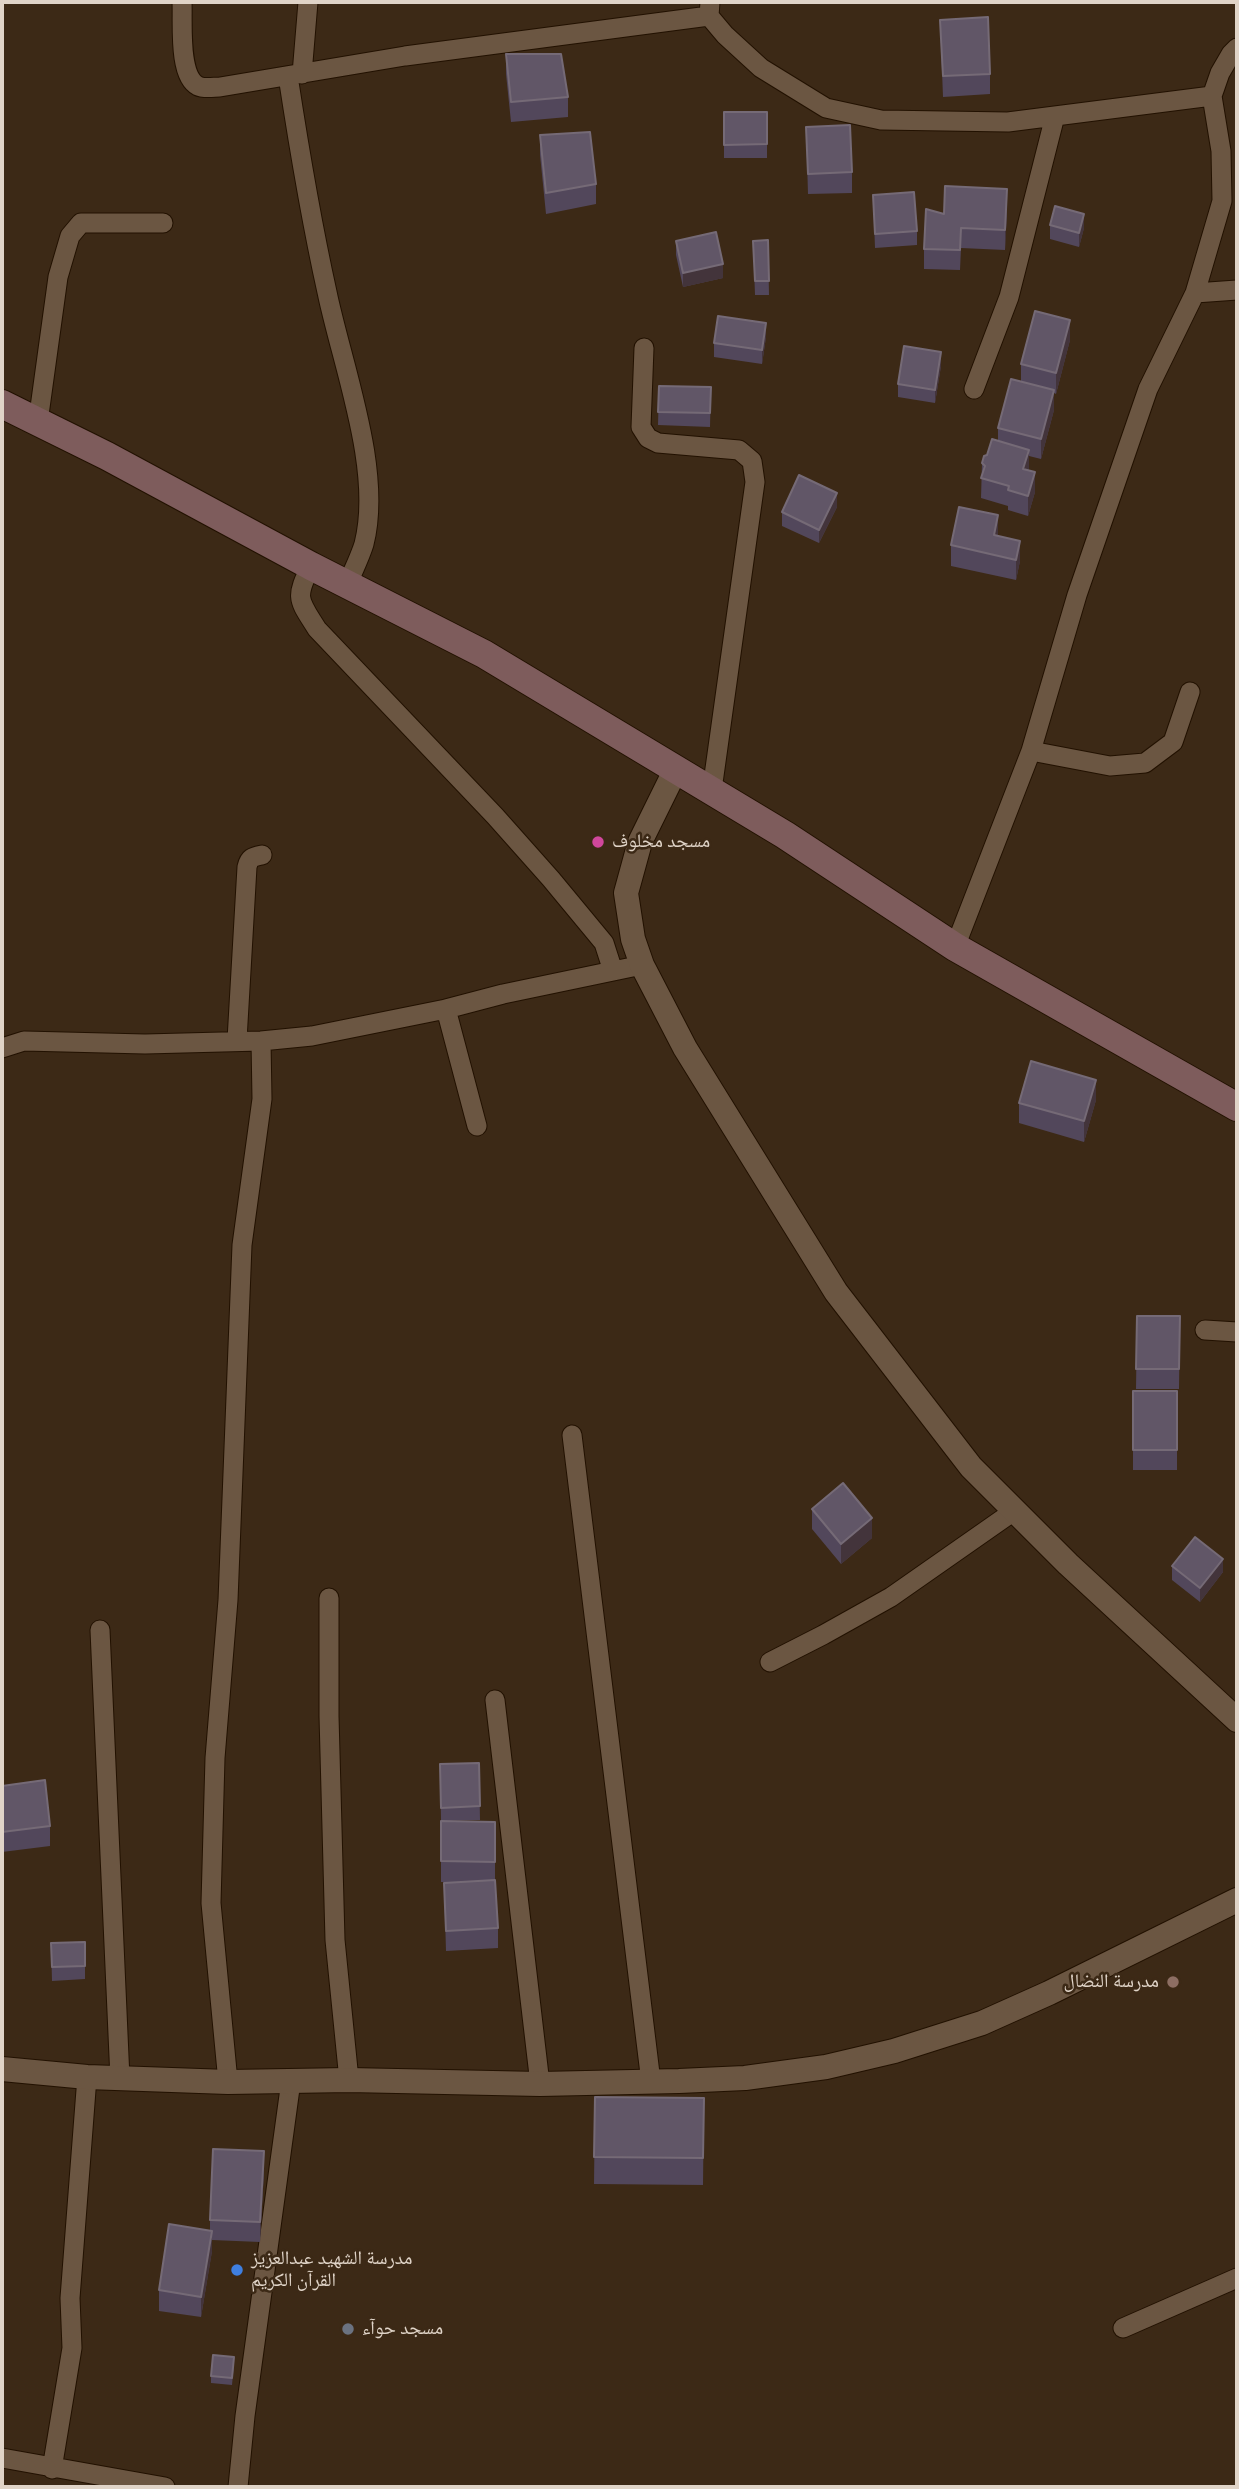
<!DOCTYPE html>
<html>
<head>
<meta charset="utf-8">
<style>
  body { margin:0 }
  #map { position:relative; width:1239px; height:2489px; overflow:hidden; background:#3c2916; font-family:"Roboto Condensed",sans-serif }
  canvas { display:block }
  .frame { position:absolute; inset:0; border:4px solid #e0d4c8; pointer-events:none }
</style>
</head>
<body>
<div id="map">
<canvas width="1239" height="2489"></canvas>
<div class="frame"></div>
</div>
<script>
const c = document.querySelector('canvas').getContext('2d');
c.lineJoin = 'round';
function stroke(path, color, width, dash) {
  c.strokeStyle = color;
  c.lineWidth = width;
  c.lineCap = dash ? 'butt' : 'round';
  c.setLineDash(dash || []);
  c.stroke(path);
}
function fill(path, color) {
  c.fillStyle = color;
  c.fill(path, 'evenodd');
}
function write(font, color, halo, rows, align = 'center') {
  c.font = font + ' "Roboto Condensed","Noto Naskh Arabic",sans-serif';
  c.lineWidth = 5;
  c.setLineDash([]);
  c.textBaseline = 'middle';
  c.strokeStyle = halo;
  c.fillStyle = color;
  for (const [text, x, y, turn = 0] of rows) {
    c.save();
    c.translate(x, y);
    c.rotate((+turn || 0) * Math.PI / 180);
    c.textAlign = isNaN(turn) ? turn : align;
    if (halo) c.strokeText(text, 0, 0);
    c.fillText(text, 0, 0);
    c.restore();
  }
}
const minor = new Path2D(`
  M 182,2 C 183,22 178,76 198,86 C 204,89 214,87 220,87 L 405,56 L 709,16
  M 710,2 L 709,16 L 725,35 L 761,68 L 826,108 L 881,120 L 1008,122 L 1212,96
  M 302,74 L 308,2
  M 288,76 C 299,148 311,220 327,292 C 342,365 383,470 364,544 C 360,557 353,571 348,583
  M 1195,293 L 1237,290
  M 644,348 L 641,427 L 648,438 L 658,443 L 739,450 L 752,461 L 755,482 L 712,790
  M 974,389 L 1009,297 L 1055,116
  M 38,422 L 58,277 L 70,236 L 81,223 L 163,223
  M 311,566 C 294,599 299,600 317,629 L 495,816 L 551,879 L 604,943 L 613,971
  M 1031,751 L 1110,766 L 1145,763 L 1173,742 L 1190,692
  M 955,947 L 1031,751 L 1077,595 L 1148,389 L 1195,293 L 1222,201 L 1221,151 L 1212,96 L 1220,73 L 1231,54 L 1237,48
  M 446,1009 L 477,1126
  M 237,1040 L 247,867 C 249,858 252,857 262,855
  M 2,1048 L 24,1041 L 145,1044 L 261,1041 L 312,1036 L 446,1009 L 503,994 L 642,965
  M 1205,1330 L 1237,1332
  M 572,1435 L 651,2082
  M 329,1598 L 329,1716 L 335,1940 L 349,2080
  M 100,1630 L 120,2079
  M 770,1662 L 823,1635 L 891,1597 L 1014,1511
  M 495,1700 L 540,2084
  M 228,2082 L 211,1903 L 215,1758 L 228,1600 L 242,1245 L 262,1099 L 261,1041
  M 1123,2328 L 1237,2278
  M 2,2458 L 165,2487
  M 52,2469 L 72,2348 L 70,2298 L 87,2077
  M 238,2487 L 245,2416 L 291,2081`);
const tertiary = new Path2D(`
  M 676,769 L 640,842 L 626,893 L 633,939 L 642,965 L 685,1048 L 836,1292 L 971,1467 L 1068,1564 L 1237,1720
  M 2,2069 L 87,2077 L 228,2082 L 349,2080 L 540,2084 L 679,2081 L 745,2078 L 826,2067 L 894,2051 L 982,2023 L 1049,1993 L 1237,1900`);
const secondary = new Path2D(`
  M 2,404 L 107,456 L 311,566 L 484,654 L 785,835 L 955,947 L 1237,1107`);
const wall = new Path2D(`
  M 940,20 L 990,74 L 990,94 L 943,97 Z
  M 506,54 L 568,97 L 568,117 L 511,122 L 506,74 Z
  M 724,112 L 767,112 L 767,158 L 724,158 Z
  M 806,127 L 852,172 L 852,193 L 808,194 Z
  M 540,135 L 596,184 L 596,204 L 546,214 L 540,155 Z
  M 873,195 L 917,231 L 917,245 L 875,248 Z
  M 1007,209 L 1005,250 L 961,248 L 960,270 L 924,269 L 924,249 L 944,214 Z
  M 1050,225 L 1084,228 L 1079,247 L 1050,239 Z
  M 768,240 L 769,295 L 755,295 L 753,241 Z
  M 676,241 L 723,278 L 683,287 L 676,255 Z
  M 766,337 L 762,364 L 714,357 L 714,343 Z
  M 1070,340 L 1056,394 L 1054,393 L 1054,410 L 1041,459 L 1029,456 L 1029,470 L 1035,492 L 1028,516 L 1008,510 L 1008,506 L 981,498 L 982,463 L 998,441 L 998,428 L 1021,382 L 1021,364 Z
  M 941,366 L 935,403 L 898,397 L 898,384 Z
  M 659,386 L 711,387 L 710,427 L 658,425 Z
  M 837,507 L 819,543 L 782,526 L 782,512 Z
  M 998,536 L 1020,561 L 1016,580 L 951,566 L 951,545 Z
  M 1096,1100 L 1084,1142 L 1019,1123 L 1019,1103 Z
  M 1137,1316 L 1180,1316 L 1179,1389 L 1136,1389 Z
  M 1133,1391 L 1177,1391 L 1177,1470 L 1133,1470 Z
  M 812,1509 L 872,1538 L 841,1564 L 812,1529 Z
  M 1172,1566 L 1223,1572 L 1200,1602 L 1172,1580 Z
  M 479,1763 L 480,1820 L 443,1821 L 495,1822 L 495,1880 L 498,1928 L 498,1948 L 446,1951 L 444,1883 L 461,1882 L 441,1882 L 441,1821 L 440,1764 Z
  M 2,1786 L 50,1826 L 50,1846 L 2,1852 Z
  M 85,1942 L 85,1979 L 52,1981 L 51,1943 Z
  M 595,2097 L 704,2098 L 703,2185 L 594,2184 Z
  M 264,2171 L 260,2242 L 212,2240 L 212,2251 L 201,2317 L 159,2311 L 159,2290 L 210,2231 L 210,2220 Z
  M 234,2364 L 232,2385 L 211,2383 L 211,2376 Z`);
const shadedWall = new Path2D(`
  M 1007,189 L 1007,209 L 1005,250 L 1005,230 Z
  M 1084,214 L 1084,228 L 1079,247 L 1079,233 Z
  M 723,264 L 723,278 L 683,287 L 683,273 Z
  M 1070,320 L 1070,340 L 1056,394 L 1056,373 Z
  M 766,323 L 766,337 L 762,364 L 762,350 Z
  M 941,352 L 941,366 L 935,403 L 935,390 Z
  M 1054,390 L 1054,410 L 1041,459 L 1041,439 Z
  M 1029,450 L 1029,470 L 1023,469 Z
  M 1035,472 L 1035,492 L 1028,516 L 1028,496 Z
  M 837,493 L 837,507 L 819,543 L 819,530 Z
  M 998,515 L 998,536 L 994,535 Z
  M 1020,541 L 1020,561 L 1016,580 L 1016,560 Z
  M 1096,1080 L 1096,1100 L 1084,1142 L 1084,1121 Z
  M 872,1518 L 872,1538 L 841,1564 L 841,1544 Z
  M 1223,1559 L 1223,1572 L 1200,1602 L 1200,1588 Z
  M 264,2151 L 264,2171 L 260,2242 L 260,2222 Z
  M 212,2231 L 212,2251 L 201,2317 L 201,2297 Z`);
const building = new Path2D(`
  M 988,17 L 990,74 L 943,76 L 940,20 Z
  M 506,54 L 561,54 L 568,97 L 511,102 Z
  M 724,112 L 767,112 L 767,144 L 724,145 Z
  M 850,125 L 852,172 L 808,174 L 806,127 Z
  M 590,132 L 596,184 L 546,193 L 540,135 Z
  M 945,186 L 1007,189 L 1005,230 L 961,228 L 960,250 L 924,249 L 926,209 L 944,214 Z
  M 914,192 L 917,231 L 875,234 L 873,195 Z
  M 1055,206 L 1084,214 L 1079,233 L 1050,225 Z
  M 716,232 L 723,264 L 683,273 L 676,241 Z
  M 768,240 L 769,281 L 755,281 L 753,241 Z
  M 1035,311 L 1070,320 L 1056,373 L 1021,364 Z
  M 718,316 L 766,323 L 762,350 L 714,343 Z
  M 904,346 L 941,352 L 935,390 L 898,384 Z
  M 1011,379 L 1054,390 L 1041,439 L 998,428 Z
  M 659,386 L 711,387 L 710,413 L 658,412 Z
  M 992,439 L 1029,450 L 1023,469 L 1035,472 L 1028,496 L 1008,490 L 1009,486 L 981,478 L 985,466 L 982,463 L 984,456 L 987,455 Z
  M 799,475 L 837,493 L 819,530 L 782,512 Z
  M 959,507 L 998,515 L 994,535 L 1020,541 L 1016,560 L 951,545 Z
  M 1031,1061 L 1096,1080 L 1084,1121 L 1019,1103 Z
  M 1137,1316 L 1180,1316 L 1179,1369 L 1136,1369 Z
  M 1133,1391 L 1177,1391 L 1177,1450 L 1133,1450 Z
  M 843,1483 L 872,1518 L 841,1544 L 812,1509 Z
  M 1195,1537 L 1223,1559 L 1200,1588 L 1172,1566 Z
  M 479,1763 L 480,1806 L 441,1808 L 440,1764 Z
  M 45,1780 L 50,1826 L 2,1832 L 2,1786 Z
  M 441,1821 L 495,1822 L 495,1862 L 441,1861 Z
  M 495,1880 L 498,1928 L 446,1931 L 444,1883 Z
  M 85,1942 L 85,1966 L 52,1967 L 51,1943 Z
  M 595,2097 L 704,2098 L 703,2158 L 594,2157 Z
  M 213,2149 L 264,2151 L 260,2222 L 210,2220 Z
  M 169,2224 L 212,2231 L 201,2297 L 159,2290 Z
  M 213,2355 L 234,2357 L 232,2378 L 211,2376 Z`);
const markers = [
  [598,842,7,"#d1479c"],
  [1173,1982,7,"#8d6e63"],
  [237,2270,7,"#3f7fe0"],
  [348,2329,7,"#6b7280"]
];
const poiNames = [
  ["مسجد مخلوف",612,842],
  ["مدرسة النضال",1159,1982,"right"],
  ["مدرسة الشهيد عبدالعزيز",251,2259],
  ["القرآن الكريم",251,2281],
  ["مسجد حوآء",362,2329]
];
stroke(minor, '#221101', 21);
stroke(tertiary, '#221101', 26);
stroke(secondary, '#221101', 30);
stroke(minor, '#6b5642', 19);
stroke(tertiary, '#6b5642', 24);
stroke(secondary, '#7e5c5c', 28);
fill(wall, '#52475b');
fill(shadedWall, '#43343b');
fill(building, '#615667');
stroke(building, '#756a76', 2);
for (const [x, y, r, color] of markers) {
  const dot = new Path2D();
  dot.arc(x, y, r, 0, 2 * Math.PI);
  c.fillStyle = color;
  c.fill(dot);
  stroke(dot, '#3c2916', 2.5);
}
write('19px', '#e0d4c8', '#3c2916', poiNames, 'left');
</script>
</body>
</html>
